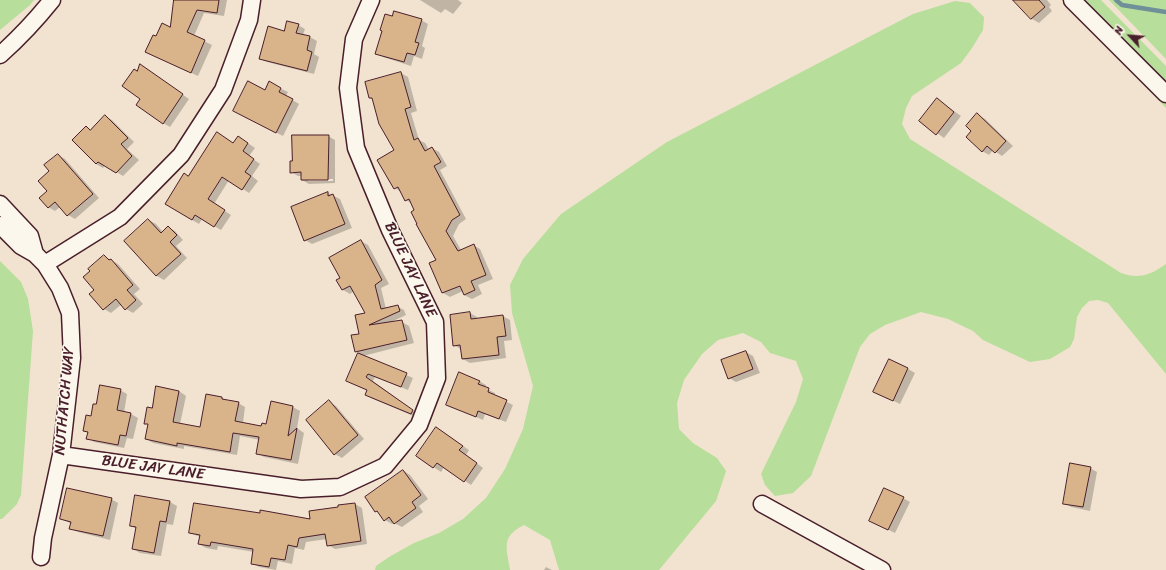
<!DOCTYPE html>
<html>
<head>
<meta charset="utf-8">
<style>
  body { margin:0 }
  #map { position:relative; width:1166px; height:570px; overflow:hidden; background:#f1e3cf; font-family:Sriracha,sans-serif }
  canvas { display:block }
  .north { position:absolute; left:1110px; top:16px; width:40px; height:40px; -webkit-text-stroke:3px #fbf7ec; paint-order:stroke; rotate:296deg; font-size:11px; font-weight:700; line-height:16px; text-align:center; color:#4a1f2b }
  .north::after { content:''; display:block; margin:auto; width:14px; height:18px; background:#4a1f2b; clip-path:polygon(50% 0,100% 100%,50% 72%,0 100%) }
</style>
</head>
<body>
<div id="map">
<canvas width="1166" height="570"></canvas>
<div class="north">N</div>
</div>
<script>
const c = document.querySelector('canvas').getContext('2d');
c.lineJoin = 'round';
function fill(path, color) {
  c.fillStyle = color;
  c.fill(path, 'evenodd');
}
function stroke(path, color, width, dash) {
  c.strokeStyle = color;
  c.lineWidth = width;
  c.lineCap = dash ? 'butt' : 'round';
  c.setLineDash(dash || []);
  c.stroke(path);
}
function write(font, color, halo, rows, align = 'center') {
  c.font = font + ' Sriracha,sans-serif';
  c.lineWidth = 3.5;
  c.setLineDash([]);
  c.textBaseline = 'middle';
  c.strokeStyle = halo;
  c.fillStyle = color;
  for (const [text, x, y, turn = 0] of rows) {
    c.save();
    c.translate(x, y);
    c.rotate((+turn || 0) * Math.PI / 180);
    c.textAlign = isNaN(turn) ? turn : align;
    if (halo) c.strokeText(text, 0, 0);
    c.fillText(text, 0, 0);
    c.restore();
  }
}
const green = new Path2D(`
  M 0,0 L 34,0 L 30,5 L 0,30 Z
  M 1063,0 L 1101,0 L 1166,66 L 1166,108 Z
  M 1109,0 L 1166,0 L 1166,59 Z
  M 955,1 L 970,3 L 984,17 L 983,30 L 972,48 L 961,63 L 912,96 L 906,108 L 902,124 L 910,139 L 1121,273 C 1139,280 1152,274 1166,264 L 1166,374 L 1108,303 L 1098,300 L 1089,301 L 1082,308 L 1077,317 L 1074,339 L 1070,347 L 1050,359 L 1030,362 L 983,340 L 973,331 L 948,319 L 921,312 L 885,325 L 870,334 L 860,347 L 811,476 L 793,493 L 775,496 L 765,485 L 761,474 L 796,402 L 803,379 L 796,361 L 770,353 L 761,342 L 743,333 L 718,340 L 702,354 L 684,380 L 677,403 L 679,429 L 693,443 L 717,458 L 726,471 L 716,501 L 659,570 L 559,570 L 550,540 L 524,525 C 500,537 507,548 510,570 L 375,570 L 376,566 L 389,557 L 414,543 L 439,533 L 463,519 L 486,498 L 505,469 L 523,429 L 533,386 L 512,313 L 510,285 L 523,259 L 561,214 L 667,142 L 913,14 Z
  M 0,261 L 21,282 L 28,299 L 33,331 L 21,495 L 17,504 L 2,519 L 0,519 Z`);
const shadow = new Path2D(`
  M 175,0 L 227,0 L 224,16 L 204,13 L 194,36 L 212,45 L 198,76 L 146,52 L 157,38 L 171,29 Z
  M 420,0 L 458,0 L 462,3 L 453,14 L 445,9 L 441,13 Z
  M 1014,0 L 1047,0 L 1051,5 L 1049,7 L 1052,11 L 1039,23 L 1032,19 Z
  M 393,17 L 421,20 L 428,24 L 422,46 L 425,48 L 422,59 L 414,56 L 411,66 L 383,57 L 376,53 Z
  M 298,25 L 305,29 L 303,35 L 310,37 L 317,41 L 314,54 L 319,57 L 314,74 L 267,62 L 260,58 L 285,32 Z
  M 147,70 L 189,99 L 170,127 L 163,123 L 142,99 L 137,72 Z
  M 401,73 L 408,77 L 417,111 L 411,113 L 419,140 L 425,143 L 429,150 L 432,148 L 439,152 L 447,166 L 440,170 L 466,219 L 459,224 L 453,236 L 461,250 L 473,245 L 480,249 L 493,279 L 478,285 L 482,294 L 472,299 L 464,295 L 463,291 L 450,297 L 443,293 L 437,261 L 415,210 L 412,204 L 406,200 L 401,192 L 395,188 L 396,150 L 374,100 L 370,98 Z
  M 269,83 L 288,92 L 286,96 L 299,104 L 283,136 L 240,114 L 265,91 Z
  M 937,99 L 961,116 L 944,138 L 920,121 Z
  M 978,115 L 985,119 L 1013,146 L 1002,156 L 993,150 L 989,155 L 982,151 L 973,131 Z
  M 105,116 L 112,120 L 134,142 L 127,149 L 139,160 L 123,176 L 105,165 L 103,168 L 96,164 L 86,128 L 91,130 Z
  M 328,136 L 335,140 L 335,183 L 309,184 L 302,180 L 302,176 L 298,176 L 291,172 ZM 308,179 L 333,179 L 333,181 L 308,181 Z
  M 245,141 L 255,148 L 249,156 L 260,164 L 252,176 L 258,181 L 249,193 L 229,180 L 214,204 L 231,215 L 221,230 L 202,219 L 199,224 L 192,220 L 188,177 L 233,144 Z
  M 58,155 L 65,159 L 99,198 L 75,219 L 68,215 L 60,207 L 55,211 L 48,207 L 51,171 Z
  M 328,193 L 340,199 L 352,228 L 312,244 L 305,240 L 292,208 Z
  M 149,220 L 156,224 L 163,232 L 168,227 L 175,231 L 183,240 L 176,246 L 187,258 L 164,280 L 157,276 L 126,241 Z
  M 361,241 L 368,245 L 389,284 L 381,288 L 386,309 L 397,306 L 404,310 L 406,315 L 389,323 L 402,322 L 409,326 L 414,343 L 363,356 L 413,378 L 408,390 L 375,377 L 373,381 L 419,415 L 418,418 L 373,399 L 366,395 L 368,391 L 347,381 L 359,353 L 356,351 L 366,313 L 354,291 L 350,294 L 343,290 L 338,280 L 342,278 Z
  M 104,256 L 118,264 L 140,289 L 134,294 L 143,304 L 133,313 L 126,309 L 122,304 L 111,313 L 104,309 L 95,290 Z
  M 470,313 L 477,317 L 477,319 L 503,316 L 510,320 L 512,340 L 504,341 L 506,358 L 470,363 L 463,359 L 462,350 L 454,345 Z
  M 746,352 L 753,356 L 760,373 L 736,382 L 729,378 Z
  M 908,369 L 915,373 L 900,404 L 881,395 Z
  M 479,381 L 486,385 L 485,388 L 495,393 L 495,396 L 513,405 L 506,422 L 485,414 L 483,420 L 447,404 Z
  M 120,390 L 127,394 L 124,413 L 131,414 L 138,418 L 133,439 L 127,438 L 124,448 L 94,442 L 88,438 L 88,433 L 84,430 L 97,406 Z
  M 179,391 L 186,396 L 180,424 L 201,429 L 207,395 L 222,398 L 229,402 L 238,403 L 245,407 L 243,423 L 262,427 L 267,426 L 272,403 L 293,407 L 300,411 L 297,428 L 304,433 L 298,464 L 264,457 L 257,453 L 260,440 L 240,436 L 237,455 L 184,446 L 184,449 L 153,443 L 146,439 L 149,425 L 145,423 L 153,409 Z
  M 329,402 L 336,406 L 364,439 L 342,458 L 335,454 Z
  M 437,428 L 469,450 L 466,455 L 483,468 L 471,485 L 444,467 L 441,472 L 417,456 Z
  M 1090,468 L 1097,472 L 1090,511 L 1071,507 L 1064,503 Z
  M 404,471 L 410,475 L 428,499 L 419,506 L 423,512 L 402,527 L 394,523 L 392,524 L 385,520 L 381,514 L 376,511 Z
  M 136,496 L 170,502 L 177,506 L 173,525 L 167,524 L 161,556 L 140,553 L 133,549 L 137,529 L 131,526 Z
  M 903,498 L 910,502 L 895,533 L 870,521 Z
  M 111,499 L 118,503 L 110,540 L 78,532 L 71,528 L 72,524 L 61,519 Z
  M 355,504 L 362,508 L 367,544 L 335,549 L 328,545 L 327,539 L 306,542 L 304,550 L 295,548 L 292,564 L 278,561 L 276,570 L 259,567 L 252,563 L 254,552 L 218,546 L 217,550 L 206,548 L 199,544 L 200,537 L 190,533 L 261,514 L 311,520 L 339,508 L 339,506 Z
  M 546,567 L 552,570 L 544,570 Z`);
const stream = new Path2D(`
  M 1116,0 L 1122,5 L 1166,12`);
const building = new Path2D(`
  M 174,0 L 219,0 L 217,13 L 197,10 L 187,32 L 205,40 L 191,73 L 145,52 L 153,35 L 156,36 L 162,23 L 170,27 Z
  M 1013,0 L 1039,0 L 1045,7 L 1031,19 Z
  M 394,11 L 422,19 L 415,42 L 419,43 L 415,55 L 407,53 L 404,62 L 375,54 L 382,31 L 380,30 L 385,14 L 392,16 Z
  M 287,21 L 299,24 L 296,33 L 310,36 L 307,50 L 312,52 L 307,71 L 259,59 L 268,26 L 284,31 Z
  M 140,64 L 183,94 L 163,124 L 136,105 L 140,99 L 122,86 L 134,69 L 137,71 Z
  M 401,72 L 411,107 L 405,109 L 414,140 L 418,138 L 425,151 L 432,147 L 441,162 L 434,166 L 460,215 L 452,220 L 446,231 L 458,251 L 474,244 L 486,275 L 471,281 L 475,290 L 464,295 L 460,286 L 442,293 L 429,263 L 436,260 L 416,224 L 417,224 L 411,212 L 414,210 L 409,199 L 405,201 L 398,187 L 394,189 L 377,160 L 394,150 L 379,124 L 372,98 L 369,98 L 365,82 Z
  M 248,81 L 265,90 L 269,81 L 281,88 L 279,92 L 293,99 L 276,133 L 233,111 Z
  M 937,98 L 954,112 L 936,135 L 919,121 Z
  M 977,113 L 1006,141 L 995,153 L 987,146 L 982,152 L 966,137 L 971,131 L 966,126 Z
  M 105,115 L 128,138 L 121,144 L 132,156 L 116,173 L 98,162 L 96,164 L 72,140 L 86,126 L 90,130 Z
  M 217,132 L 233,143 L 238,136 L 248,143 L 243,151 L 254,159 L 245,172 L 251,176 L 242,190 L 222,177 L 208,199 L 225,210 L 214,227 L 195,215 L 192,220 L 165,204 L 184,173 L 188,176 Z
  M 292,135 L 329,135 L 328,180 L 301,180 L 301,172 L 290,173 L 290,161 L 292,161 Z
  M 58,154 L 93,194 L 67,216 L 55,202 L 48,208 L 39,198 L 47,191 L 38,181 L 49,171 L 44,165 Z
  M 328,192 L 328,196 L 333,194 L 345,224 L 304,241 L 291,207 Z
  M 148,219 L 161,233 L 168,226 L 177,235 L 170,242 L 181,254 L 156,276 L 124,241 Z
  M 361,240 L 382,280 L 375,285 L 381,309 L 398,305 L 400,311 L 369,325 L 402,320 L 407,340 L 355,352 L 351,335 L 359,334 L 355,315 L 365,313 L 350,286 L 342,290 L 336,280 L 340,278 L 329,258 Z
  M 104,255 L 109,260 L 111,259 L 133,285 L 127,290 L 136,300 L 125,310 L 116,299 L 103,310 L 89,294 L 94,290 L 83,277 L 90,271 L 88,269 Z
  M 470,312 L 471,319 L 503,315 L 506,336 L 497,337 L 499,355 L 462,359 L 460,345 L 453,346 L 450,315 Z
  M 746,351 L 753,369 L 728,379 L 721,360 Z
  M 358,353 L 407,373 L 401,387 L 368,374 L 366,377 L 413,410 L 411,414 L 365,395 L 367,390 L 346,381 Z
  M 889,359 L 908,368 L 893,401 L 873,392 Z
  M 459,372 L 480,381 L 478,384 L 489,388 L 488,392 L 507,400 L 499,419 L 478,411 L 476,417 L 446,405 Z
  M 100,385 L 121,389 L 117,410 L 131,413 L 126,436 L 120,435 L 118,445 L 86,439 L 88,432 L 83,431 L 86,415 L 91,416 L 93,404 L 96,404 Z
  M 156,386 L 179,391 L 173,422 L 200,427 L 206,394 L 222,397 L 222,399 L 239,402 L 235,421 L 261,426 L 262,423 L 266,424 L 271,401 L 293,406 L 288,436 L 297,428 L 291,460 L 256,454 L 259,437 L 233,433 L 230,452 L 177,443 L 177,446 L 145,439 L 148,424 L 144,424 L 147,407 L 152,408 Z
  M 329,400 L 358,435 L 334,455 L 306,420 Z
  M 436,427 L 463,446 L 459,450 L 477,463 L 464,482 L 437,463 L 433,468 L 416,456 Z
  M 1070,463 L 1091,467 L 1083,507 L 1063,504 Z
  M 403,470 L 421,495 L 412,502 L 416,508 L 394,524 L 389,517 L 384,521 L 377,511 L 375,512 L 365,497 Z
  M 67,488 L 112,498 L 103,536 L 69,529 L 71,522 L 60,519 Z
  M 884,488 L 904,497 L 888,530 L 869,521 Z
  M 135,495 L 170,501 L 166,522 L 160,521 L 154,553 L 132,549 L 136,527 L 130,526 Z
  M 194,503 L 260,513 L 260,510 L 310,519 L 309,511 L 338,507 L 338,505 L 355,503 L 361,541 L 327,546 L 325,534 L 299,538 L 297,547 L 288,545 L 285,560 L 271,558 L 269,567 L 251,564 L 253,549 L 211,542 L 210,546 L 198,544 L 200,535 L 189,533 Z`);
const street = new Path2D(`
  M 1072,0 L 1166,94
  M 0,55 C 19,38 36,20 52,0
  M 0,204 L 30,236 L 35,254
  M 0,225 L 21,246 L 35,254 L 45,264 L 60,288 L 70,313 L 72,358 L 61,455 L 43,538 L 41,557
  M 45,264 L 120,217 L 181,155 L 223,90 L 249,20 L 252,0
  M 61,455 L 301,489 L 340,487 L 385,466 L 419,425 L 437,378 L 435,322 L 390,230 L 356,148 L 348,88 L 354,39 L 371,0
  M 762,504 L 882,570`);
const streetNames = [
  ["BLUE JAY LANE",410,270,65],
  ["NUTHATCH WAY",65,401,-85],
  ["BLUE JAY LANE",153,468,8]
];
fill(green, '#b7de9a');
fill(shadow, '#0003');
stroke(stream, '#6f8f99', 4.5);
fill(building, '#d9b38a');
stroke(building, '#4a1f2b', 1);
stroke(street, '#4a1f2b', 19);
stroke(street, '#fbf7ec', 16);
write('15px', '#4a1f2b', '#fbf7ec', streetNames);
</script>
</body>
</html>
